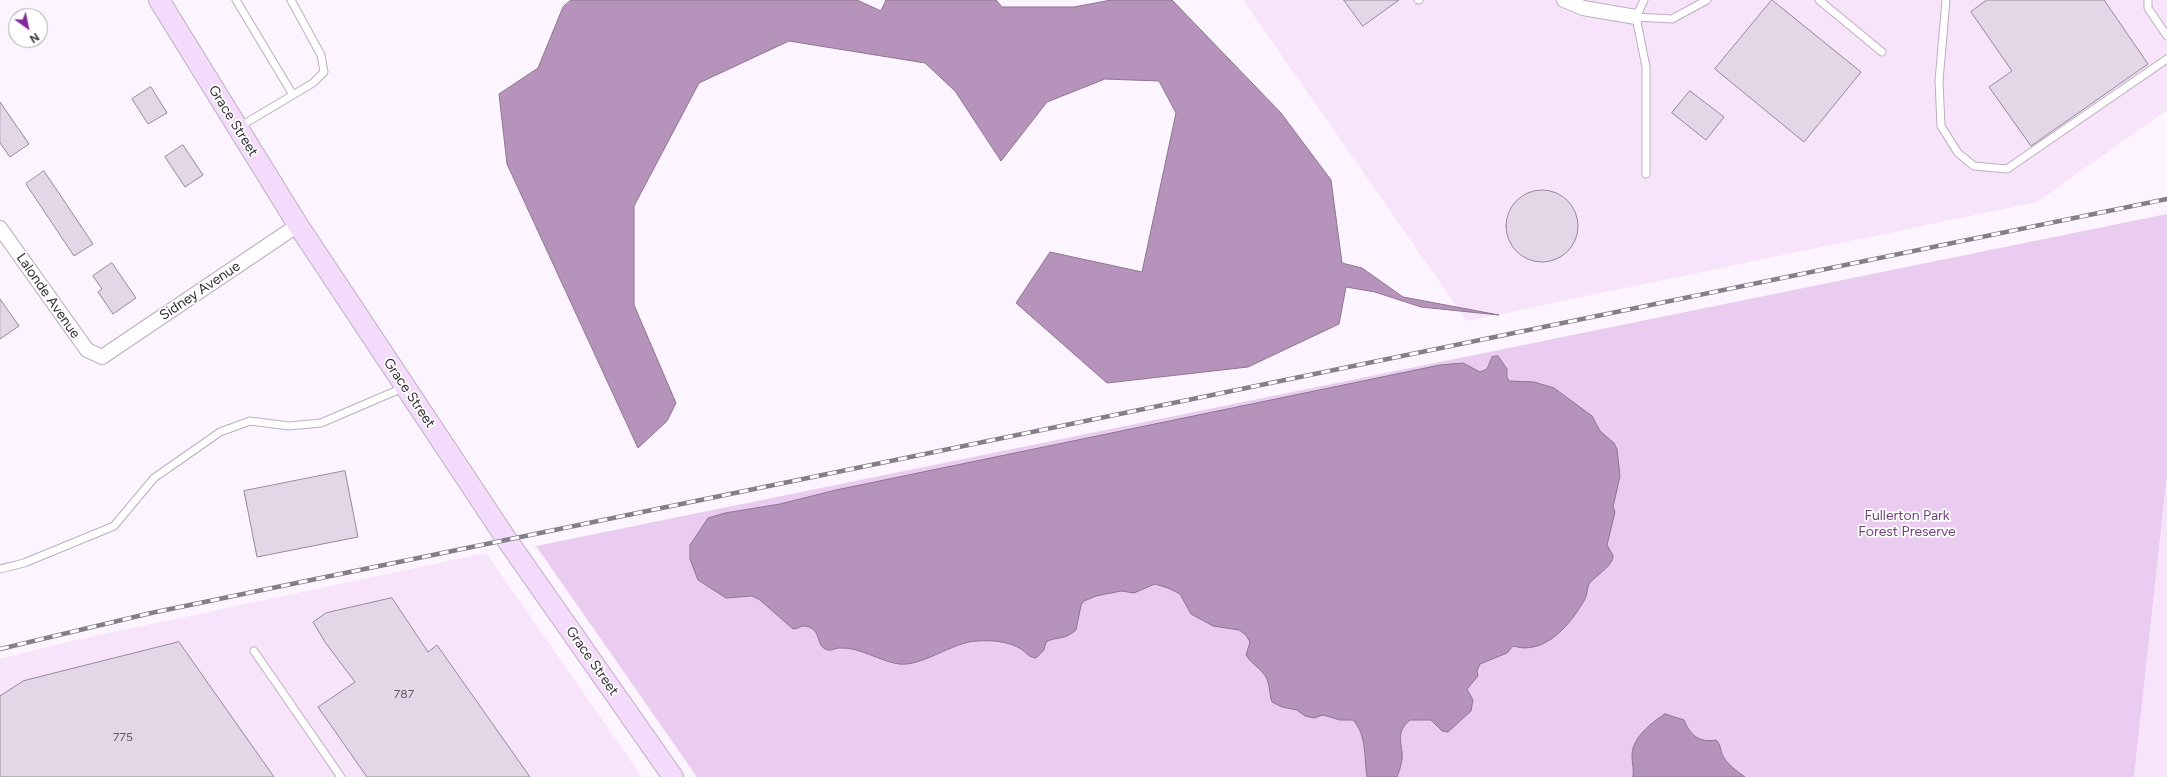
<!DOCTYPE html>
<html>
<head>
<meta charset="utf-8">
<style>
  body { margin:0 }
  #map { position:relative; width:2167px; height:777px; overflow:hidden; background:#fcf4fe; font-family:Figtree,sans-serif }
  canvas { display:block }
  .north { position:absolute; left:8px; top:8px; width:40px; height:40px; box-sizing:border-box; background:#fff; border:1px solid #adabae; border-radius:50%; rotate:147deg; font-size:11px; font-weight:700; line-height:16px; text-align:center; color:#332e34 }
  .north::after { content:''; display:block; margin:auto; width:14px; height:18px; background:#842995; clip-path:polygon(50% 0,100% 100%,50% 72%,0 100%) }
</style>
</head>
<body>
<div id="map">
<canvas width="2167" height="777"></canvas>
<div class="north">N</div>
</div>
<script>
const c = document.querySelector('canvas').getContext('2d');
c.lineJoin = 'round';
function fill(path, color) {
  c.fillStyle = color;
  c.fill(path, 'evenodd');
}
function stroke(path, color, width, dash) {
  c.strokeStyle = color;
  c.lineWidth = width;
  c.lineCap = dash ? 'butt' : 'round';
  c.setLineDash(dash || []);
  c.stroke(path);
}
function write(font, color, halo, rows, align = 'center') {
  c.font = font + ' Figtree,sans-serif';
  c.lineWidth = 3.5;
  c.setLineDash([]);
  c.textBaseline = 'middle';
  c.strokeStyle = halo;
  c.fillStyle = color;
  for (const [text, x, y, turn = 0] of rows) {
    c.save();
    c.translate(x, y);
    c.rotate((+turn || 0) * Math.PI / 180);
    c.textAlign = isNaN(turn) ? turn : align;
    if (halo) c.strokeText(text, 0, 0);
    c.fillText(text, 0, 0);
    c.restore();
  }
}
const built = new Path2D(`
  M 1243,0 L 2167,0 L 2167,110 L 2037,202 L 1467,321 Z
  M 2167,474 L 2167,777 L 2134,777 Z
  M 486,553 L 642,777 L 0,777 L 0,659 L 72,641 Z`);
const green = new Path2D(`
  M 2167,214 L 2167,474 L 2134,777 L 697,777 L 536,546 Z`);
const water = new Path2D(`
  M 571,0 L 857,0 L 881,11 L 886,0 L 996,0 L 1002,7 L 1074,7 L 1111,0 L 1172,0 L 1281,113 L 1331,180 L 1342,263 L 1362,268 L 1403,297 L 1499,315 L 1421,307 L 1375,292 L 1346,287 L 1339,324 L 1248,367 L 1107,383 L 1016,303 L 1050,252 L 1142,272 L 1176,113 L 1159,81 L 1105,79 L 1047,102 L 1001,161 L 955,91 L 925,63 L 789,41 L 699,83 L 634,206 L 634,305 L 676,403 L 667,421 L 638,448 L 507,164 L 499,94 L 538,68 L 563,7 Z
  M 1498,356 L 1507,369 L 1507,377 L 1509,381 L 1534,382 L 1554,388 L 1592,416 L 1600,431 L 1614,443 L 1617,449 L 1620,476 L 1613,507 L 1615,512 L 1607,545 C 1609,549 1612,553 1613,556 C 1614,565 1594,577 1589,584 C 1587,589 1587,595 1585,599 C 1571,624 1545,656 1513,646 L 1507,653 L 1480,664 L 1477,671 L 1478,676 L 1467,689 L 1473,700 L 1471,711 L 1448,732 L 1442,731 L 1431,720 L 1410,720 C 1398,730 1400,738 1402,752 C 1403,760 1400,769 1397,777 L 1367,777 C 1364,758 1367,735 1353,720 L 1340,720 L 1323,715 L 1314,718 L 1305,716 L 1297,710 L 1282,707 L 1272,702 C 1269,694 1270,684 1266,677 C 1261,668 1251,664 1246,655 L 1250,642 L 1246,635 L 1239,630 L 1213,626 L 1191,614 L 1180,594 L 1168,588 L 1155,584 L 1134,593 L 1121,591 L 1096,596 L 1084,601 L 1081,605 L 1076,630 C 1063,641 1057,636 1046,642 L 1044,650 L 1036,658 C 1028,657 1027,653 1021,649 C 1008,641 991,640 977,641 C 952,642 922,667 899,664 C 879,661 860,647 840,648 C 834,648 831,652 825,649 C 815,643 822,628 804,626 C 801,626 797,629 793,629 L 760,600 L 752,596 L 726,598 L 698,580 L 690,559 L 690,545 L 708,518 L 725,513 L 780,504 L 836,490 L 1440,365 L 1463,363 L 1480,372 L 1487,369 L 1492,357 Z
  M 1665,714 L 1684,720 C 1690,735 1699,743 1716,740 C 1721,745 1720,748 1722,754 C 1726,764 1737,771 1745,777 L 1633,777 C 1634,769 1632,763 1632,755 C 1632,738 1652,722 1665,714 Z`);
const building = new Path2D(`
  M 1344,0 L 1399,0 L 1363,26 Z
  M 1772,0 L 1861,72 L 1804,142 L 1715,69 Z
  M 1987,0 L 2104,0 L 2148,64 L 2031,146 L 1989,87 L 2012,71 L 1971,12 Z
  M 151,87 L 167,113 L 148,124 L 132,99 Z
  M 1690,91 L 1724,117 L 1706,140 L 1672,113 Z
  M 0,102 L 29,144 L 10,157 L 0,143 Z
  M 183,145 L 203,175 L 185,187 L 165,157 Z
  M 44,171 L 93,244 L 74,256 L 26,184 Z
  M1506 226a36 36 0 1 1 72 0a36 36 0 1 1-72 0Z
  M 112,263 L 136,298 L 113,314 L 98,292 L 102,289 L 93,276 Z
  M 0,299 L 19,326 L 0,339 Z
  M 345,471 L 358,537 L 257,557 L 244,491 Z
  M 392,598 L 428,652 L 437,645 L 530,777 L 367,777 L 318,707 L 355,682 L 325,642 L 313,622 L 326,613 Z
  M 179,642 L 274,777 L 0,777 L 0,696 L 23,681 Z`);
const lane = new Path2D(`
  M 236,0 L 293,95
  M 1418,0 L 1419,0
  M 1644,0 L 1636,17 L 1646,67 L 1646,174
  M 1819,0 L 1882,52
  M 1946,0 L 1939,81 L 1941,126 L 1958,153 L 1974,166 L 2007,169 L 2167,59
  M 2148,0 L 2148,8 L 2167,36
  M 1636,17 L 1672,19 L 1707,0
  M 239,127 L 313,83 L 324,72 L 321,55 L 291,0
  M 0,569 L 24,563 L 114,526 L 154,478 L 220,432 L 250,421 L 289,426 L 321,423 L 405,387
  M 254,651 L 341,777`);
const street = new Path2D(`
  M 1564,0 L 1583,8 L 1636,17
  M 0,228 L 87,350 L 102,357 L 298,225`);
const secondary = new Path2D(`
  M 159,0 L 298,225 L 507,540 L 673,777`);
const rail = new Path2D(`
  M 0,649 L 151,613 L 311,580 L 2167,199`);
const numberNames = [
  ["787",404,694],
  ["775",123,737]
];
const streetNames = [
  ["Grace Street",233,121,58],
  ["Sidney Avenue",200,291,-34],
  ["Lalonde Avenue",48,296,55],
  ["Grace Street",409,393,56],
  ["Grace Street",592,661,55]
];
const parkNames = [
  ["Fullerton Park",1907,516],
  ["Forest Preserve",1907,532]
];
fill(built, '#f7e4fb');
fill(green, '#e9ccef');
fill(water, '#b593bb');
stroke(water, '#8e7592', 1);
fill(building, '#e3d6e6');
stroke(building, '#958998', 1);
stroke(lane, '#bcafbe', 9);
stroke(street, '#bcafbe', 16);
stroke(secondary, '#bcafbe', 22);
stroke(lane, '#fff', 7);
stroke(street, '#fff', 14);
stroke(secondary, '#f5dbfb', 20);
stroke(rail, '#857e86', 4.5);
stroke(rail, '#fff', 3, [9]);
write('12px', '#5f5860', null, numberNames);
write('14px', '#332e34', '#fff', streetNames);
write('14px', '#704379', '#fff', parkNames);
</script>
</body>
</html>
